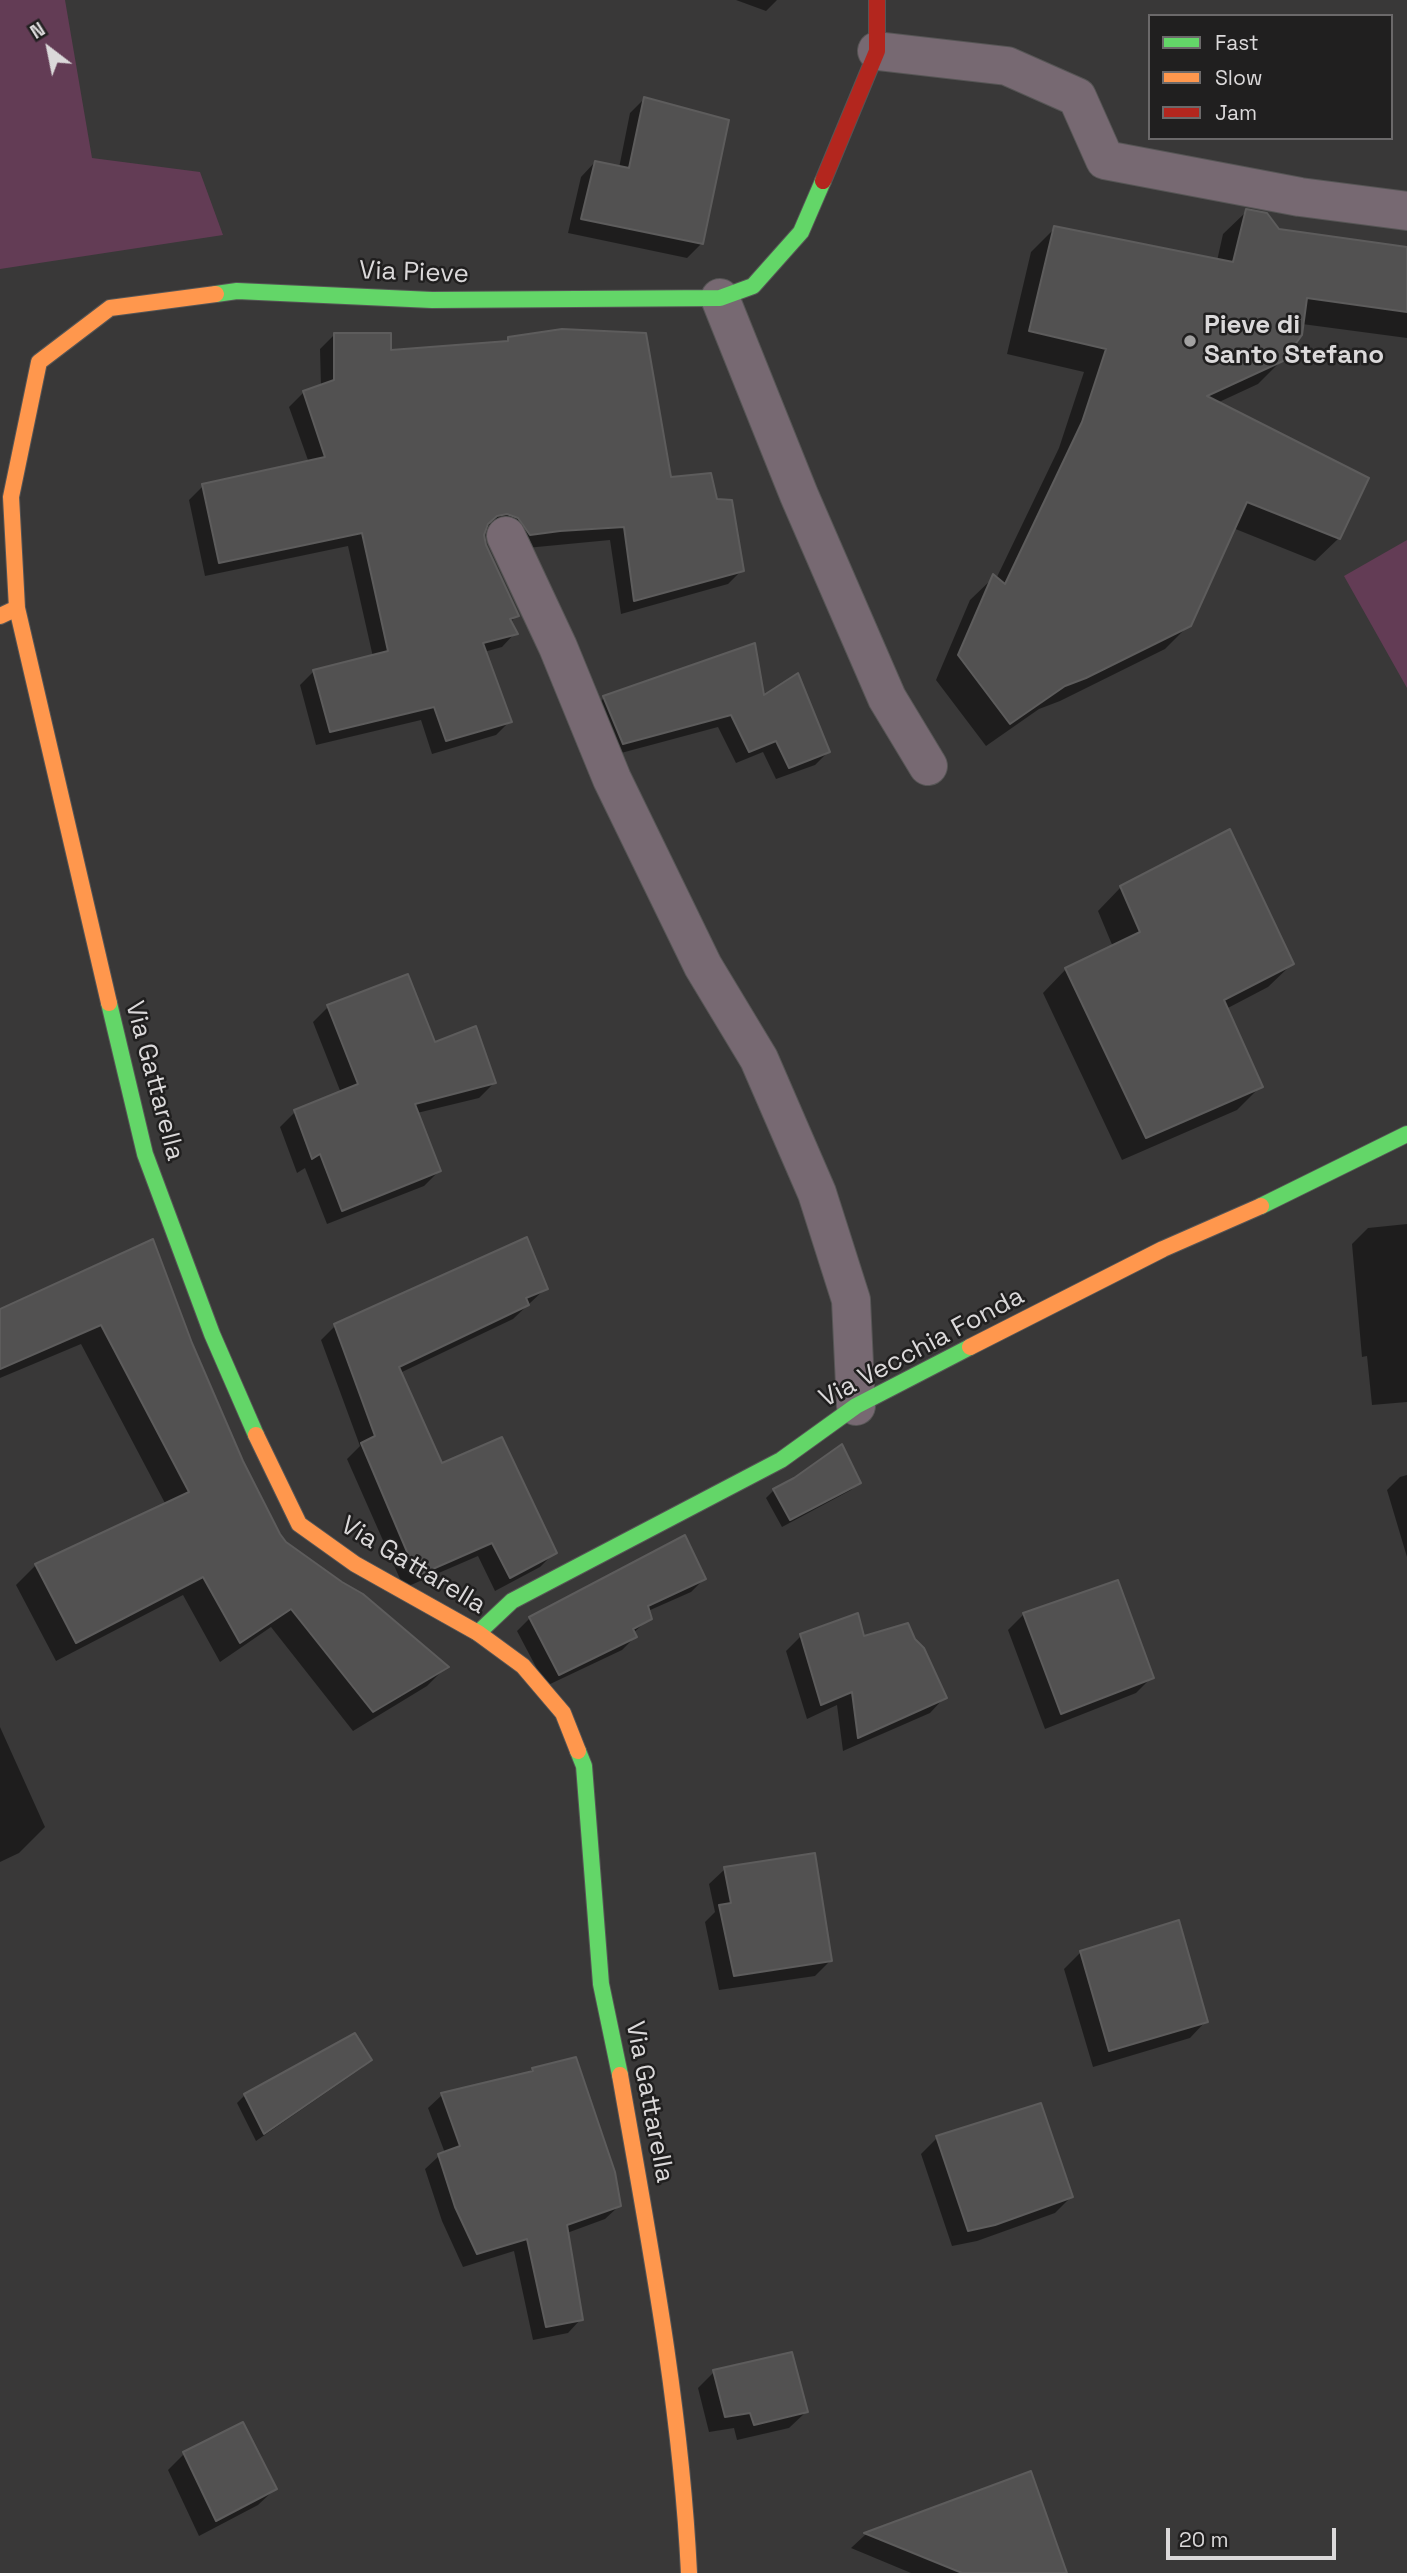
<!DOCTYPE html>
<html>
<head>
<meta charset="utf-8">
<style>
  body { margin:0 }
  #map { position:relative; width:1407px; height:2573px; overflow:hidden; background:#393838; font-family:"Space Grotesk",sans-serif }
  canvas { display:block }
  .legend { position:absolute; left:1148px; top:14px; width:245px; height:126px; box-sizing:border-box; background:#201f1f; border:2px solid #6b696a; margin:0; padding:9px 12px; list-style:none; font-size:21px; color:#dbd9da }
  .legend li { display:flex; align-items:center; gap:14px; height:35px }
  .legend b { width:35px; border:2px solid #6b696a }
  .north { position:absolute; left:14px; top:14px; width:70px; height:70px; -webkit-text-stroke:5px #201f1f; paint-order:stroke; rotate:328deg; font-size:19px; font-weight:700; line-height:28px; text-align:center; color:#dbd9da }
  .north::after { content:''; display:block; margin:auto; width:24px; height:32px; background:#dbd9da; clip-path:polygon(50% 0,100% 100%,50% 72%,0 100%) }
  .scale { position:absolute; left:1166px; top:2528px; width:170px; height:32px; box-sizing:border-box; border:4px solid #dbd9da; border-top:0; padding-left:9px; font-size:21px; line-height:24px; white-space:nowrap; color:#dbd9da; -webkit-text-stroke:5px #201f1f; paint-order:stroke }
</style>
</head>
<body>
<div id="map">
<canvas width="1407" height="2573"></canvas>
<ul class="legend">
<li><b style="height:9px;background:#63d668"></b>Fast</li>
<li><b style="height:9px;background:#ff974d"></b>Slow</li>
<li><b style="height:9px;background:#b3261e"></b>Jam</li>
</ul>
<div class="north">N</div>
<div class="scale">20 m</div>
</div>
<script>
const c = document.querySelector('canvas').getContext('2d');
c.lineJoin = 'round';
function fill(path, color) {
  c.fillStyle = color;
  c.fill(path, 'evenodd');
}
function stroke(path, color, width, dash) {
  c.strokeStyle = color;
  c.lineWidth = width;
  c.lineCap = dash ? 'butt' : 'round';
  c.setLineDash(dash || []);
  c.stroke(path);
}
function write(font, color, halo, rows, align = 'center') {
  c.font = font + ' "Space Grotesk",sans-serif';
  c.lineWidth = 5;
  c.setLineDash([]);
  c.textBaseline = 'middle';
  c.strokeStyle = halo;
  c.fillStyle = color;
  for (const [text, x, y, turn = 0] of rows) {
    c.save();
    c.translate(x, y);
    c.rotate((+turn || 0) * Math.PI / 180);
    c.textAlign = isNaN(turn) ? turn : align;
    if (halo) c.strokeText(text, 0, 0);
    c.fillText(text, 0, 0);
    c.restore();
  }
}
const green = new Path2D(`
  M 0,0 L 65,0 L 92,158 L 200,172 L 223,235 L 0,269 Z
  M 1407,540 L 1407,688 L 1344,576 Z`);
const shadow = new Path2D(`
  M 736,0 L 777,0 L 766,11 Z
  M 644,99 L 701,244 L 687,258 L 568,233 L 581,177 L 595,162 L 619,168 L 630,113 Z
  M 1247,211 L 1278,231 L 1407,249 L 1407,338 L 1302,324 L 1282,360 L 1258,384 L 1217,403 L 1339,538 L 1315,561 L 1233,528 L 1189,625 L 1165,649 L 1060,701 L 1039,709 L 986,746 L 936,680 L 970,600 L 994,577 L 996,579 L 1059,448 L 1084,372 L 1007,354 L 1031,252 L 1055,228 L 1217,261 L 1223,234 Z
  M 334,335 L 389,352 L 505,343 L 509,339 L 670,479 L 716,501 L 742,570 L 728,584 L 621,614 L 610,540 L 516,549 L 492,528 L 484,529 L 484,545 L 517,615 L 510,623 L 515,633 L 502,647 L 484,652 L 510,721 L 496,735 L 432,754 L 421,720 L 316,745 L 300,685 L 314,671 L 373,657 L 348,546 L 205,576 L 189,500 L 203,486 L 309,463 L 289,407 L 303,393 L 321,387 L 320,349 Z
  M 754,645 L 762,698 L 828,752 L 815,765 L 776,779 L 763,752 L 736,763 L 718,727 L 610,756 L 591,711 L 604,698 Z
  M 1121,887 L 1292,964 L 1268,987 L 1226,1009 L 1261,1086 L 1237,1110 L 1122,1160 L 1043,993 L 1066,969 L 1113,947 L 1098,911 Z
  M 328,1007 L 434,1045 L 494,1083 L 479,1098 L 417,1113 L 439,1171 L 424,1186 L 327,1224 L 305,1168 L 297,1173 L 280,1127 L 295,1112 L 341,1093 L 313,1022 Z
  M 1407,1224 L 1407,1402 L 1372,1405 L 1367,1356 L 1362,1357 L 1352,1244 L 1368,1228 Z
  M 152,1242 L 190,1343 L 241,1461 L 278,1535 L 285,1543 L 446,1667 L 427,1686 L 353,1731 L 271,1627 L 220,1662 L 183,1595 L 56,1661 L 16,1585 L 36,1565 L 166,1505 L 81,1344 L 0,1378 L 0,1311 Z
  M 546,1288 L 513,1319 L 400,1373 L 442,1465 L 555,1552 L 540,1567 L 495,1591 L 478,1556 L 404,1588 L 347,1459 L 360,1446 L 321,1340 L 335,1326 Z
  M 1407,1475 L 1407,1557 L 1387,1490 L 1400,1477 Z
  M 795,1479 L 859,1482 L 851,1490 L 782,1527 L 766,1498 L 774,1490 Z
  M 704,1579 L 691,1592 L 648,1611 L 650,1618 L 633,1633 L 635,1637 L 622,1650 L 546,1686 L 517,1631 L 530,1618 Z
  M 1024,1614 L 1152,1677 L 1136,1693 L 1045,1729 L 1008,1630 Z
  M 801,1636 L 863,1638 L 944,1698 L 930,1713 L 843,1751 L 837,1705 L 807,1719 L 786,1651 Z
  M 0,1727 L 45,1827 L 19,1853 L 0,1862 Z
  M 725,1869 L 831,1960 L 815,1976 L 719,1990 L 705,1922 L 715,1912 L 709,1884 Z
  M 1080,1953 L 1206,2021 L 1190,2038 L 1093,2067 L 1064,1969 Z
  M 355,2036 L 370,2060 L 362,2068 L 256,2141 L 237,2103 L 245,2095 Z
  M 533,2069 L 619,2206 L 605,2219 L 567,2233 L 581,2319 L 568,2333 L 533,2340 L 514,2251 L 463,2267 L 442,2221 L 425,2169 L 439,2156 L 445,2153 L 428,2108 L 442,2095 L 527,2074 Z
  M 937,2138 L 1071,2197 L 1055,2213 L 977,2241 L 952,2246 L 921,2154 Z
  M 714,2372 L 806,2412 L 789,2428 L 737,2440 L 734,2428 L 709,2432 L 698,2388 Z
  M 184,2454 L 275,2489 L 258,2505 L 199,2536 L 168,2470 Z
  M 1030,2473 L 1065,2573 L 911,2573 L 851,2548 L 865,2535 Z`);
const building = new Path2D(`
  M 644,97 L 729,120 L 703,244 L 581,219 L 595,161 L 629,168 Z
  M 1246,209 L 1267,213 L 1279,229 L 1407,247 L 1407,312 L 1307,298 L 1302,335 L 1283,361 L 1207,396 L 1369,478 L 1340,539 L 1247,502 L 1191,626 L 1086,678 L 1065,686 L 1010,724 L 958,655 L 993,574 L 1005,584 L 1082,422 L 1106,349 L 1029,331 L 1054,226 L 1233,262 Z
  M 562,329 L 646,333 L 671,477 L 711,473 L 717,499 L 732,500 L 744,571 L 634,601 L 624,527 L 560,531 L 530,535 L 518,518 L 507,514 L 497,516 L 488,524 L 484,535 L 486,545 L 519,616 L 510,619 L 518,634 L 483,643 L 512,722 L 446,741 L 434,707 L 330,732 L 313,670 L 388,651 L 362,533 L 219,563 L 202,484 L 325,457 L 303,391 L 334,380 L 334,333 L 391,333 L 391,350 L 508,341 L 508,337 Z
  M 755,643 L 764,695 L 798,673 L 830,752 L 789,768 L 776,741 L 749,752 L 731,715 L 623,744 L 603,696 Z
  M 1230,829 L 1294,964 L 1224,1000 L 1263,1087 L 1146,1138 L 1065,968 L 1140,932 L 1120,886 Z
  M 408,974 L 435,1042 L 476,1026 L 496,1083 L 415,1104 L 441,1171 L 342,1211 L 320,1154 L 312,1159 L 294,1110 L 358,1084 L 327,1005 Z
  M 527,1237 L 548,1289 L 526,1298 L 529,1305 L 399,1367 L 442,1463 L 502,1437 L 557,1553 L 510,1578 L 492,1543 L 419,1575 L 416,1573 L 361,1443 L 375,1436 L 334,1324 Z
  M 153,1239 L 192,1343 L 243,1461 L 280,1534 L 286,1542 L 342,1582 L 363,1594 L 449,1667 L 373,1712 L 291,1609 L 240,1643 L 203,1577 L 76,1643 L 35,1564 L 189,1492 L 101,1325 L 0,1369 L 0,1309 Z
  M 842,1444 L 861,1483 L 790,1520 L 773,1489 L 794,1478 Z
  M 685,1535 L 706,1579 L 648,1606 L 652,1619 L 633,1629 L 637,1637 L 559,1675 L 529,1617 Z
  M 1118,1580 L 1154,1678 L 1061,1714 L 1023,1613 Z
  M 858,1613 L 864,1636 L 908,1623 L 915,1639 L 924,1648 L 947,1698 L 858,1738 L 852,1692 L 821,1705 L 800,1634 Z
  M 815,1853 L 832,1961 L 734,1976 L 719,1905 L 731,1903 L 724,1867 Z
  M 1179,1920 L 1208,2022 L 1109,2051 L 1080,1951 Z
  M 355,2033 L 372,2060 L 264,2134 L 244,2094 Z
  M 576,2057 L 615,2172 L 621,2206 L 567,2225 L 583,2320 L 546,2327 L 527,2239 L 477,2254 L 455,2207 L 438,2154 L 460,2146 L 441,2093 L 533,2071 L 532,2068 Z
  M 1041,2103 L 1073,2197 L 995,2225 L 968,2231 L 936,2136 Z
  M 792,2352 L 808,2412 L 754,2425 L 750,2413 L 725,2417 L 713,2370 Z
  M 243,2422 L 277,2489 L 216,2521 L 183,2452 Z
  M 1031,2471 L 1067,2573 L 962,2573 L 864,2533 Z`);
const street = new Path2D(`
  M 877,51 L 1007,66 L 1077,97 L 1105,160 L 1300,197 L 1407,211
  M 720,298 L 799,495 L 887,698 L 928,766
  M 506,536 L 558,647 L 612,779 L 703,966 L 759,1059 L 817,1193 L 851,1300 L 856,1406`);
const fast = new Path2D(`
  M 216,294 L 237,291 L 432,300 L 720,298 L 753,286 L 801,232 L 823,181
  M 109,1003 L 145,1154 L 212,1334 L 256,1435
  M 1261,1206 L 1407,1134
  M 478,1633 L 512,1601 L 781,1460 L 856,1406 L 970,1347
  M 578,1751 L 584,1766 L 601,1984 L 620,2075`);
const slow = new Path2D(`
  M 17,608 L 109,1003
  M 0,616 L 17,608 L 11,497 L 39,362 L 110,308 L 216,294
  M 970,1347 L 1163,1249 L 1261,1206
  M 256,1435 L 299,1524 L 355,1564 L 478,1633 L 523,1666 L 563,1713 L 578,1751
  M 620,2075 C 649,2240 681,2405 689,2573`);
const jam = new Path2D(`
  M 823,181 L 877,51 L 877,0`);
const markers = [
  [1190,341,7,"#a2a1a1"]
];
const streetNames = [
  ["Via Pieve",414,273,2],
  ["Via Gattarella",154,1081,75],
  ["Via Vecchia Fonda",922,1348,-28],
  ["Via Gattarella",413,1566,31],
  ["Via Gattarella",649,2102,79]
];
const poiNames = [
  ["Pieve di",1204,326],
  ["Santo Stefano",1204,356]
];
fill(green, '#633c55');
fill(shadow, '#0007');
fill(building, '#525151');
stroke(building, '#5d5c5c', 2);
stroke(street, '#565555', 40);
stroke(fast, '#565555', 18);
stroke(slow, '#565555', 18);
stroke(jam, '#565555', 18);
stroke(street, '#776972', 38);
stroke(fast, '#63d668', 16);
stroke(slow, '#ff974d', 16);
stroke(jam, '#b3261e', 16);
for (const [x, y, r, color] of markers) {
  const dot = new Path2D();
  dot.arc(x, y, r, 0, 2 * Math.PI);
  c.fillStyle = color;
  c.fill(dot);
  stroke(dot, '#201f1f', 2.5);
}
write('26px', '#dbd9da', '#201f1f', streetNames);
write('bold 26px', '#dbd9da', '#201f1f', poiNames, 'left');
</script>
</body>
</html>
